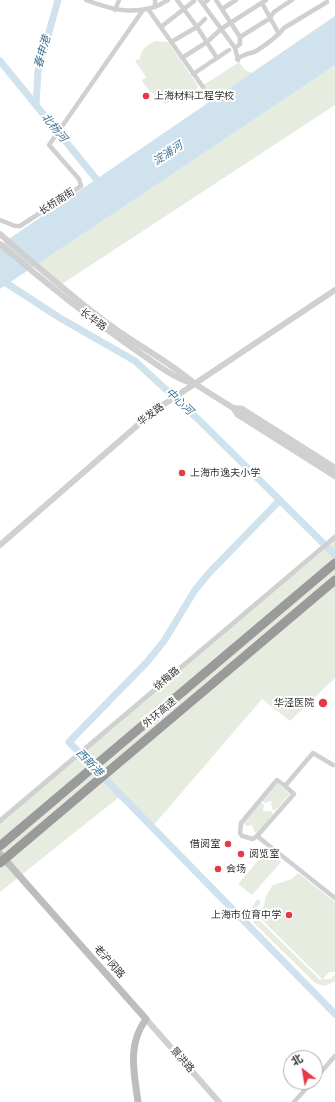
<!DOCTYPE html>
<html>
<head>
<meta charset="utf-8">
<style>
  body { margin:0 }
  #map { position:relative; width:335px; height:1102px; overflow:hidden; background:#fff; font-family:"Varela Round","Noto Sans SC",sans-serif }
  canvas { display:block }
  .north { position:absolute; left:283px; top:1050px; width:40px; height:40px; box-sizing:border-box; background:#fff; border:1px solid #adadad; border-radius:50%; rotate:329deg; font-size:11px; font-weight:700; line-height:16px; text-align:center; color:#333 }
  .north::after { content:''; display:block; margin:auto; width:14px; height:18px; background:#e63946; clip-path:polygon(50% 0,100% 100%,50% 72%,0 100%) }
</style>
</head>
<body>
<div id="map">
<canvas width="335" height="1102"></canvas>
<div class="north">北</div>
</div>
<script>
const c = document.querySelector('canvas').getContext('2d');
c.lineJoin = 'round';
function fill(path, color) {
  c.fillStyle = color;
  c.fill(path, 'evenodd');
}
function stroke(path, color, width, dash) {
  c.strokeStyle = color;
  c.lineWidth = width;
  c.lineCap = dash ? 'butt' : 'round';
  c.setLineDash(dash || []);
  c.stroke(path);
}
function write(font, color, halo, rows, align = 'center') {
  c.font = font + ' "Varela Round","Noto Sans SC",sans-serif';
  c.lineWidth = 4;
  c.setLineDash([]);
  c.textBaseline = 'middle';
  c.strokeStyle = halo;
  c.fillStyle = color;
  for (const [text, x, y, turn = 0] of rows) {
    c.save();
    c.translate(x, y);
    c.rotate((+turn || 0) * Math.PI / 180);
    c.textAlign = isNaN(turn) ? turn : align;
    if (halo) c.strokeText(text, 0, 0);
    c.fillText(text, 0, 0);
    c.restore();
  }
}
const green = new Path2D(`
  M 155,41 L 168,42 L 198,86 C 194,96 179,106 168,100 L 169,102 L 165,104 L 148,89 L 142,81 L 146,77 L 135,61 L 139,59 L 140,60 C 140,50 147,45 155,41 Z
  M 239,62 L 245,70 L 252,73 L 211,101 L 202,86 Z
  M 335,65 L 335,105 L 62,284 L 35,263 Z
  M 335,534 L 335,678 L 290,721 L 262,699 L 152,827 L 118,798 L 0,892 L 0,817 Z
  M 277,783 L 290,794 L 275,811 L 272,809 L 271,801 L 265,803 L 262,801 Z
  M 261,802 L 264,805 L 263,811 L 271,811 L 273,814 L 257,834 L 254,831 L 252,825 L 247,826 L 243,823 Z
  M 267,850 L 281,862 L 252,895 L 238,884 Z
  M 298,873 L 335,902 L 335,972 L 329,972 L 323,979 L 330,979 L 335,975 L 335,981 L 325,986 L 315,983 L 254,923 C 249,913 251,908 257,899 L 261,902 L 255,910 L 256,917 L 320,980 L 322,979 L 257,915 L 263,908 L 266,896 L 273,885 L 292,879 Z`);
const water = new Path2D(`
  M 335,16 L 335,65 L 0,289 L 0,245 Z`);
const river = new Path2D(`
  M 0,61 L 102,186
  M 36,105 L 38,71 L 58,0
  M 0,279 L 60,318 L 135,361 L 201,422 L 335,555
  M 280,500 L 210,572 L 195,590 L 164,641 L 147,662 L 69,742 L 335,1014`);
const minor = new Path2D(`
  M 86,0 C 114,11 142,17 168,0
  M 177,0 L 197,27 L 217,58
  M 200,0 L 235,48 L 238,60
  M 216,0 L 240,37
  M 262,3 L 279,34
  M 203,4 L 208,0
  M 155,7 L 155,0
  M 148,9 L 203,87
  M 222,9 L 236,0
  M 115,10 L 119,0
  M 161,27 L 194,1
  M 171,42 L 197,27 L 205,19
  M 235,48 L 240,44 L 240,37 L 269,19 L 274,12 L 292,0
  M 182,58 L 207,42 L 221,29 L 266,0
  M 237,59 C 243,55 245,54 251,53 C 259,51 279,35 284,28 L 327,2
  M 193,74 L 229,50
  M 0,220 L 15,226 L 20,226 L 81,186 L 79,179 L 49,145 L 143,10
  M 335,467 L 242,408 L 232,407 L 237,415 L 335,477
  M 285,786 L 277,780 L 241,823 L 240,833 L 242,836 L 253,839 L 258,835 L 294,794 L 285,786 L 313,753 L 333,765
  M 0,821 L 335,537
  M 257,836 L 335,898
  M 315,1079 L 335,1056
  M 294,1102 L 312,1082`);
const tertiary = new Path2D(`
  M 0,234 C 37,266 74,299 114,328 C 140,347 170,362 195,384 L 335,472
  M 0,244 C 43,281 87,316 134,349 C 152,361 170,376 191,383
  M 0,545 L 154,411 L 335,290
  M 146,1019 L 219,1102`);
const secondary = new Path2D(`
  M 0,854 L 146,1019 C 127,1045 134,1072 138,1102`);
const motorway = new Path2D(`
  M 0,846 L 335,563
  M 0,863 L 335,580`);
const markers = [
  [146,96,4,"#e63946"],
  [182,473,4,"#e63946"],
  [323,703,5,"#e63946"],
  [228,844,4,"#e63946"],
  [241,854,4,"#e63946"],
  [218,869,4,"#e63946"],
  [289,915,4,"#e63946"]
];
const poiNames = [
  ["上海材料工程学校",154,96],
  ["上海市逸夫小学",190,473],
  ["华泾医院",314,703,"right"],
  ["借阅室",220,844,"right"],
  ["阅览室",249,854],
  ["会场",226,869],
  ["上海市位育中学",281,915,"right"]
];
const streetNames = [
  ["长桥南街",57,202,-33],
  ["长华路",93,320,36],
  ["华发路",151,415,-37],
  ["徐梅路",167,679,-40],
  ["外环高速",160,713,-40],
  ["老沪闵路",109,962,48],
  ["景洪路",182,1060,49]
];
const waterNames = [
  ["春申港",43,52,-74],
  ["北杨河",54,128,51],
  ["淀浦河",168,154,-34],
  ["中心河",179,402,43],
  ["西新港",89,763,46]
];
fill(green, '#e6ecdf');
fill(water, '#cfe2ee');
stroke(river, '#cfe2ee', 7);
stroke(minor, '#d0d0d0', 4.5);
stroke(tertiary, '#d0d0d0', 6);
stroke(secondary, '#bdbdbd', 7);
stroke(motorway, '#9a9a9a', 9);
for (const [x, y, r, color] of markers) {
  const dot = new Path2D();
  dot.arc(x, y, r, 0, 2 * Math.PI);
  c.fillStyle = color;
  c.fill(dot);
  stroke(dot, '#fff', 1.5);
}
write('10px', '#333', '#fff', poiNames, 'left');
write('10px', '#333', '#fff', streetNames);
write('italic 11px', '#3f7597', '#fff', waterNames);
</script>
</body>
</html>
